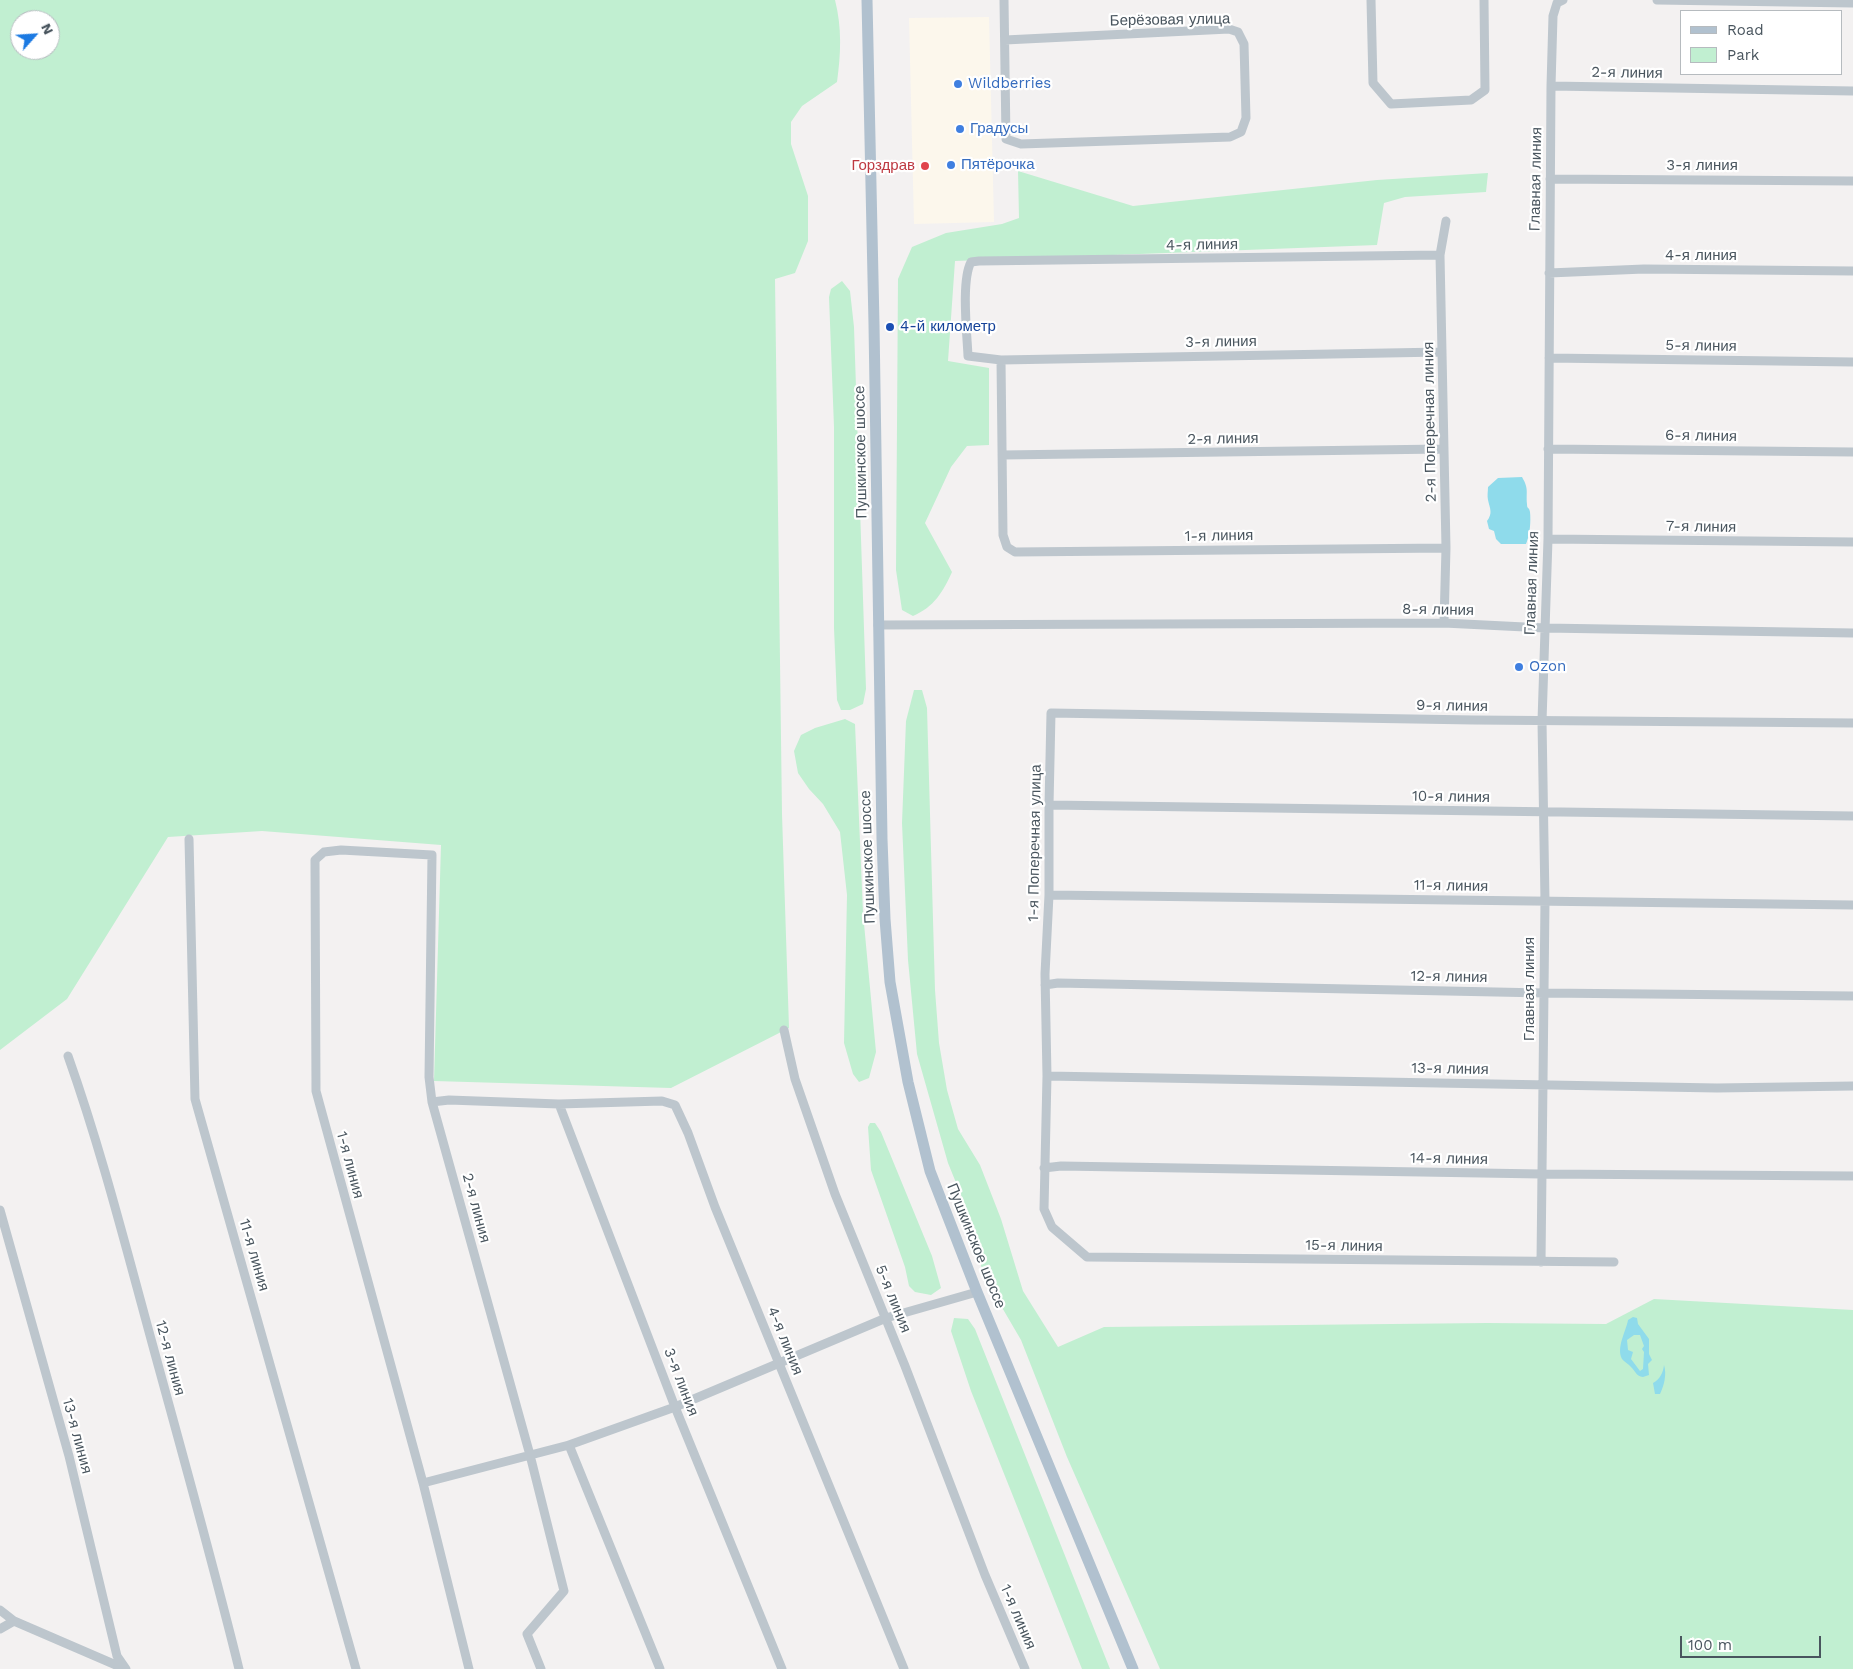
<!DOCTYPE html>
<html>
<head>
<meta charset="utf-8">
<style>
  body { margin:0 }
  #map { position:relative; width:1853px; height:1669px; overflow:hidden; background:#f3f1f1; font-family:"Work Sans",sans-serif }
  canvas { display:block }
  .legend { position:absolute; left:1680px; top:10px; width:162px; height:65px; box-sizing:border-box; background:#fff; border:1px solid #b6bbbf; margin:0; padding:6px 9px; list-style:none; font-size:15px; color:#49555e }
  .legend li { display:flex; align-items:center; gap:10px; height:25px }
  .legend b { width:25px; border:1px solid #b6bbbf }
  .north { position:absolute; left:10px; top:10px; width:50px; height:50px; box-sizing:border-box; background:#fff; border:1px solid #b6bbbf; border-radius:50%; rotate:64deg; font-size:14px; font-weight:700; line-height:20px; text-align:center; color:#49555e }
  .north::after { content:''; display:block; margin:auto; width:18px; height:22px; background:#1c7ae2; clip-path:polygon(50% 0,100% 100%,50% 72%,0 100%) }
  .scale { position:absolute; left:1680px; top:1636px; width:141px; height:22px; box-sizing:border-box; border:2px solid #49555e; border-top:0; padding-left:6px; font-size:15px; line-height:18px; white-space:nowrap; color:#49555e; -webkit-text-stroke:4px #fff; paint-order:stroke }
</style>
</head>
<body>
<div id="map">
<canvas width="1853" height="1669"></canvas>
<ul class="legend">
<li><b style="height:6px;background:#b1c1cf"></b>Road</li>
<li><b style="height:14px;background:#c1efd1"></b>Park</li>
</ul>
<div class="north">N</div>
<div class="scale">100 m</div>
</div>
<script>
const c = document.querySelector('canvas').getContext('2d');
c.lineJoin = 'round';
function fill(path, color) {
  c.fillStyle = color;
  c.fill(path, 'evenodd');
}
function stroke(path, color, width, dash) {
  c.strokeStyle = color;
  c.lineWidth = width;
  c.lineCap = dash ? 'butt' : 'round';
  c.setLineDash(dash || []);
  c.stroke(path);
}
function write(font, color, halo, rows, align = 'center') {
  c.font = font + ' "Work Sans",sans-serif';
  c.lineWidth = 4.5;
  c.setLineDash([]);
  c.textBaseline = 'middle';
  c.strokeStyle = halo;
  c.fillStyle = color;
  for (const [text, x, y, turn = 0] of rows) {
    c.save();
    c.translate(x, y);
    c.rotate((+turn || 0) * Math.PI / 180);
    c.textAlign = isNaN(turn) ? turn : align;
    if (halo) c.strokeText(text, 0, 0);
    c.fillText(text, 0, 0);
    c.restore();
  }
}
const commercial = new Path2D(`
  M 989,17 L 994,222 L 914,224 L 909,18 Z`);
const green = new Path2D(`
  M 0,0 L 835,0 C 842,28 841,53 837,82 L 802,106 L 791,122 L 791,144 L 808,196 L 808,241 L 795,273 L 775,279 L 782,814 L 789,1028 L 671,1088 L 434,1081 L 441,845 L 262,831 L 168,837 L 67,999 L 0,1050 ZM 20,20 L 50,20 L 50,50 L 20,50 Z
  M 1018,171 L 1133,206 L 1377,180 L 1488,173 L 1486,192 L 1405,197 L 1384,203 L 1377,245 L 955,261 L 948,361 L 989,368 L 989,445 L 967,446 L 951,467 L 925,523 L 952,572 C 943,592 934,607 913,616 L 902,610 L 896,570 L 898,279 L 912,247 L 946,233 L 1002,224 L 1019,218 Z
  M 842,281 L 850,291 L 854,327 L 866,689 L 863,704 L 850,710 L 841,710 L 837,700 L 834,628 L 834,427 L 829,297 L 831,289 Z
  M 914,690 L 922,690 L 927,708 L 935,990 L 939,1043 L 947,1090 L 958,1129 L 980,1165 L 1001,1219 L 1023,1291 L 1058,1347 L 1104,1327 L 1487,1323 L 1606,1324 L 1654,1299 L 1853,1310 L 1853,1669 L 1160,1669 L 1067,1457 L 1021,1340 L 983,1275 L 972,1222 L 948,1163 L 917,1054 L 908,960 L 902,823 L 906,721 Z
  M 845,719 L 855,724 L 863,913 L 876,1052 L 869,1078 L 859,1082 L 853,1074 L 844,1043 L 847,895 L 840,832 L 823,804 L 809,789 L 798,773 L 794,751 L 801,735 L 815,728 Z
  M 870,1123 L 875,1123 L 881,1132 L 932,1256 L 941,1288 L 931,1295 L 915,1292 L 909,1286 L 905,1267 L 871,1170 L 868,1127 Z
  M 954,1318 L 968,1319 L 975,1329 L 1110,1669 L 1082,1669 L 971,1391 L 951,1331 Z`);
const water = new Path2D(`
  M 1522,477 C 1529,489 1526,491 1527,504 C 1527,510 1529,506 1530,512 C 1531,521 1530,535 1526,544 L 1501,544 L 1496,539 L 1494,531 L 1489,529 L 1487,521 C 1493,513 1490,509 1488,500 C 1487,496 1488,491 1488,487 L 1498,478 Z
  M 1633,1317 L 1637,1318 L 1638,1324 L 1649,1339 L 1649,1354 L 1652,1360 L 1648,1364 L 1649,1375 L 1643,1377 C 1636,1376 1636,1372 1631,1367 C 1629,1364 1624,1362 1622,1359 C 1616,1348 1626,1331 1628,1320 ZM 1634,1335 L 1640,1335 L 1644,1346 L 1642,1349 L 1644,1352 L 1643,1369 L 1640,1371 L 1631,1359 L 1633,1352 L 1628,1350 L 1627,1340 Z
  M 1664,1365 C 1667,1374 1664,1386 1660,1394 L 1655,1394 L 1653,1383 C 1660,1379 1663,1373 1664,1365 Z`);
const minor = new Path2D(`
  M 1004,0 L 1006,139 L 1021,144 L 1230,137 L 1241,132 L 1246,118 L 1244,44 L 1238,32 L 1229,29 L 1005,40
  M 1371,0 L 1373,83 L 1391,104 L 1471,100 L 1485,90 L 1484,0
  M 1657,0 L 1853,3
  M 1551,86 L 1853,91
  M 1550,179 L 1853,181
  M 1440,255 L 979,261 L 971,262 C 961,281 967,333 968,356 L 1001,360 L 1442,352
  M 1549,273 L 1644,269 L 1853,271
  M 1549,358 L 1853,362
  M 1001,360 L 1003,535 L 1007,547 L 1015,552 L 1446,548
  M 1548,449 L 1853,452
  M 1002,455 L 1443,449
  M 1548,539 L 1853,542
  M 1444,623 L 1446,548 L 1440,255 L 1446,221
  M 878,625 L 1444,623 L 1545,628 L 1853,633
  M 1049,805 L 1853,816
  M 189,839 L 195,1099 L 356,1669
  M 1049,895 L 1853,905
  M 1045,985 L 1058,983 L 1544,993 L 1853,996
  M 784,1030 L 795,1079 L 835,1194 L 905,1366 L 985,1575 L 1025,1669
  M 68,1056 C 101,1149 125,1244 151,1339 C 181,1449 212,1559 239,1669
  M 1047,1076 L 1717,1088 L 1853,1086
  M 432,1102 L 449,1100 L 559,1104 L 662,1101 L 675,1105 L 688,1133 L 715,1207 L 904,1669
  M 559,1104 L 675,1407 L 782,1669
  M 1044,1168 L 1061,1166 L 1541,1174 L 1853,1176
  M 0,1210 L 69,1456 L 117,1656 L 126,1669
  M 1541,1262 L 1545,901 L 1542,721 L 1548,539 L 1551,86 L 1553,16 L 1557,3 L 1563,0
  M 1614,1262 L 1087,1257 L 1052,1227 L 1044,1209 L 1047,1076 L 1045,974 L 1049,895 L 1049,805 L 1051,713 L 1474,720 L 1853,723
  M 569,1445 L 660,1669
  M 423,1483 L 569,1445 L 675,1407 L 886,1318 L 977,1292
  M 0,1610 L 14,1621 L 125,1669
  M 0,1629 L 14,1621
  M 469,1669 L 423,1483 L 316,1091 L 315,860 L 324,852 L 341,850 L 432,855 L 429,1077 L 432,1102 L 530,1455 L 564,1591 L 527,1634 L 541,1669`);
const major = new Path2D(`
  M 867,0 L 874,324 L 882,839 L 885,919 L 890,982 L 908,1082 L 930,1171 L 977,1292 L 1133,1669`);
const markers = [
  [958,84,5,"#3f7fe0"],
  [960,129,5,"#3f7fe0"],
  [951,165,5,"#3f7fe0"],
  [925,166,5,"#e0444e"],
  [890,327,5,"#1a4fb4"],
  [1519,667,5,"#3f7fe0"]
];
const streetNames = [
  ["Берёзовая улица",1170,20,-1],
  ["2-я линия",1627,73,1],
  ["3-я линия",1702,166],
  ["Главная линия",1536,179,-89],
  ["4-я линия",1202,245,-1],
  ["4-я линия",1701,256],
  ["3-я линия",1221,342,-1],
  ["5-я линия",1701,346,1],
  ["2-я Поперечная линия",1430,422,-91],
  ["6-я линия",1701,436,1],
  ["2-я линия",1223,439,-1],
  ["Пушкинское шоссе",861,452,-91],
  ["7-я линия",1701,527,1],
  ["1-я линия",1219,536,-1],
  ["Главная линия",1532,583,-88],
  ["8-я линия",1438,610,1],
  ["9-я линия",1452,706,1],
  ["10-я линия",1451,797,1],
  ["1-я Поперечная улица",1035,843,-89],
  ["Пушкинское шоссе",868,857,-92],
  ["11-я линия",1451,886,1],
  ["12-я линия",1449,977,1],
  ["Главная линия",1530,989,-90],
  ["13-я линия",1450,1069,1],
  ["14-я линия",1449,1159,1],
  ["1-я линия",350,1165,75],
  ["2-я линия",476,1208,75],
  ["Пушкинское шоссе",976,1246,68],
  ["15-я линия",1344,1246,1],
  ["11-я линия",254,1255,74],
  ["5-я линия",893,1299,68],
  ["4-я линия",785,1341,68],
  ["12-я линия",170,1358,75],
  ["3-я линия",681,1382,69],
  ["13-я линия",77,1436,75],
  ["1-я линия",1018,1617,67]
];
const shopNames = [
  ["Wildberries",968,84],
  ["Градусы",970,129],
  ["Пятёрочка",961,165],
  ["Ozon",1529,667]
];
const healthNames = [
  ["Горздрав",915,166]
];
const transitNames = [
  ["4-й километр",900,327]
];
fill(commercial, '#fcf7ec');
fill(green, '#c1efd1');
fill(water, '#8fdbeb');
stroke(minor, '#bdc6cd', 9);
stroke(major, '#b1c1cf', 11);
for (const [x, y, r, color] of markers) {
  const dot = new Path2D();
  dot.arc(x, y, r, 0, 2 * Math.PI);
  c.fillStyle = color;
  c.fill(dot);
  stroke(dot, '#fff', 2);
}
write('15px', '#49555e', '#fff', streetNames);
write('15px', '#366cbe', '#fff', shopNames, 'left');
write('15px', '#be3a42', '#fff', healthNames, 'right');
write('15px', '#164399', '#fff', transitNames, 'left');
</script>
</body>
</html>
